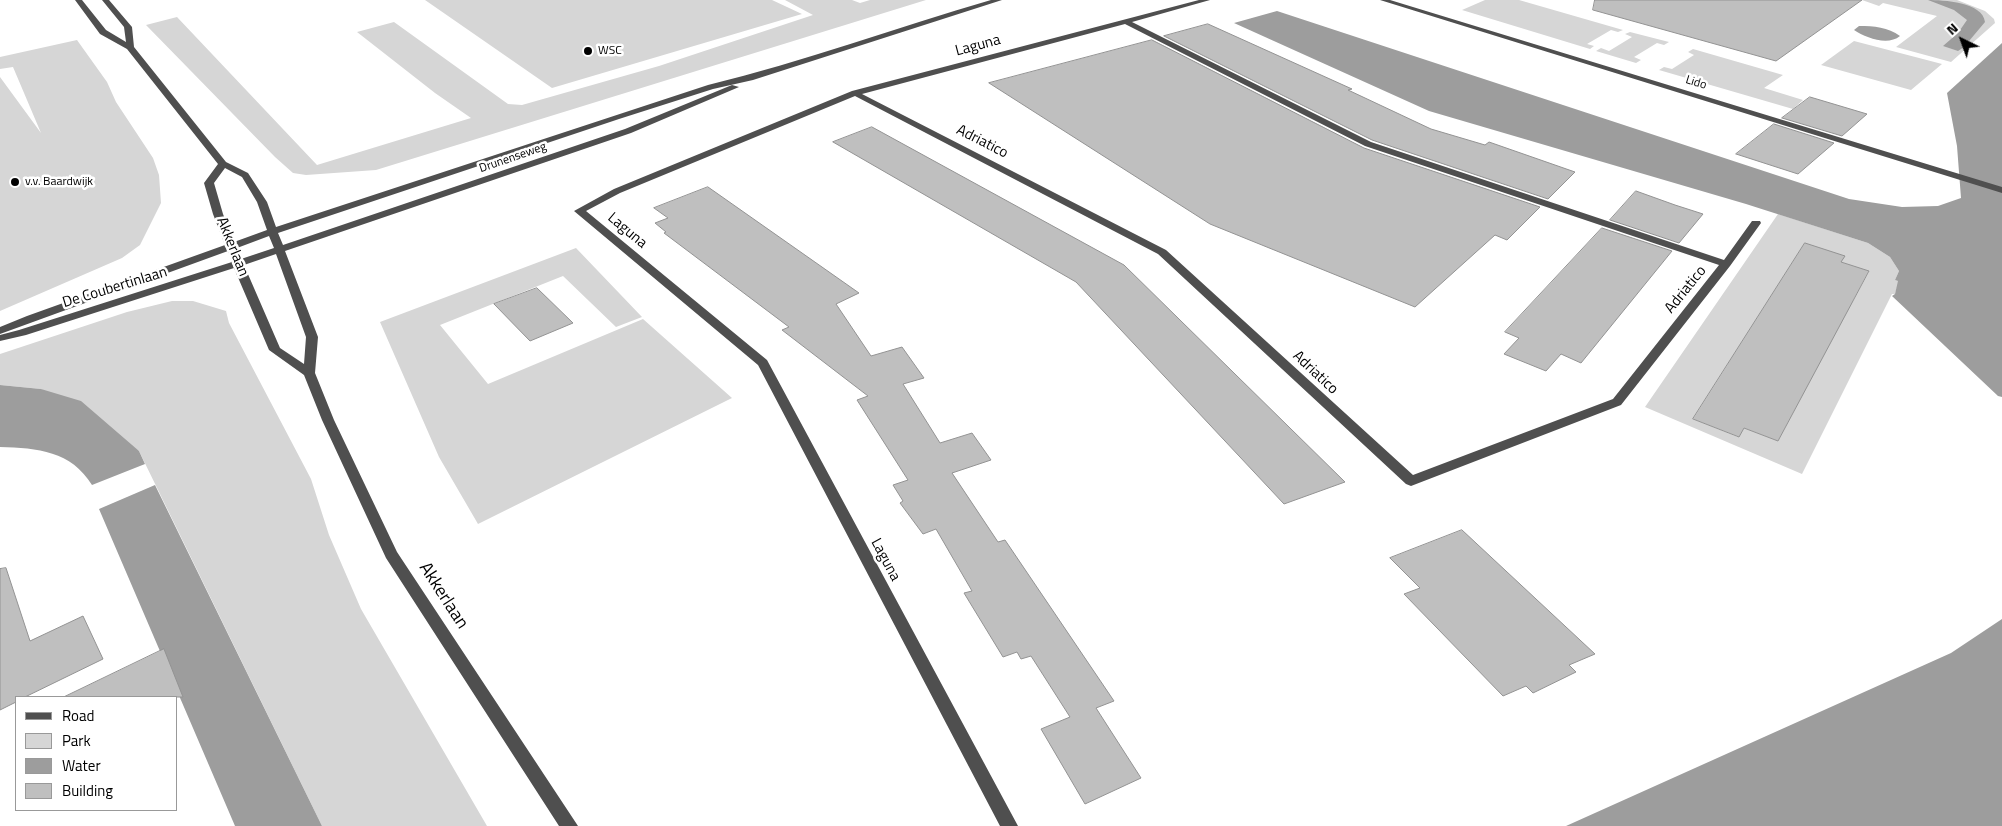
<!DOCTYPE html>
<html>
<head>
<meta charset="utf-8">
<style>
  body { margin:0 }
  #map { position:relative; width:2002px; height:826px; overflow:hidden; background:#fff; font-family:"Titillium Web",sans-serif }
  canvas { display:block }
  .legend { position:absolute; left:15px; top:696px; width:162px; height:115px; box-sizing:border-box; background:#fff; border:1px solid #999; margin:0; padding:6px 9px; list-style:none; font-size:15px; color:#000 }
  .legend li { display:flex; align-items:center; gap:10px; height:25px }
  .legend b { width:25px; border:1px solid #999 }
  .north { position:absolute; left:1937px; top:15px; width:50px; height:50px; -webkit-text-stroke:4px #fff; paint-order:stroke; rotate:318deg; font-size:14px; font-weight:700; line-height:20px; text-align:center; color:#000 }
  .north::after { content:''; display:block; margin:auto; width:18px; height:22px; background:#000; clip-path:polygon(50% 0,100% 100%,50% 72%,0 100%) }
</style>
</head>
<body>
<div id="map">
<canvas width="2002" height="826"></canvas>
<ul class="legend">
<li><b style="height:6px;background:#4f4f4f"></b>Road</li>
<li><b style="height:14px;background:#d6d6d6"></b>Park</li>
<li><b style="height:14px;background:#9d9d9d"></b>Water</li>
<li><b style="height:14px;background:#bfbfbf"></b>Building</li>
</ul>
<div class="north">N</div>
</div>
<script>
const c = document.querySelector('canvas').getContext('2d');
c.lineJoin = 'round';
function fill(path, color) {
  c.fillStyle = color;
  c.fill(path, 'evenodd');
}
function stroke(path, color, width, dash) {
  c.strokeStyle = color;
  c.lineWidth = width;
  c.lineCap = dash ? 'butt' : 'round';
  c.setLineDash(dash || []);
  c.stroke(path);
}
function write(font, color, halo, rows, align = 'center') {
  c.font = font + ' "Titillium Web",sans-serif';
  c.lineWidth = 5;
  c.setLineDash([]);
  c.textBaseline = 'middle';
  c.strokeStyle = halo;
  c.fillStyle = color;
  for (const [text, x, y, turn = 0] of rows) {
    c.save();
    c.translate(x, y);
    c.rotate((+turn || 0) * Math.PI / 180);
    c.textAlign = isNaN(turn) ? turn : align;
    if (halo) c.strokeText(text, 0, 0);
    c.fillText(text, 0, 0);
    c.restore();
  }
}
const green = new Path2D(`
  M 425,0 L 772,0 L 802,14 L 552,88 Z
  M 785,0 L 852,0 L 860,3 L 870,0 L 926,0 L 376,170 L 306,175 L 293,173 L 275,157 L 146,25 L 177,17 L 317,165 L 471,118 L 435,93 L 357,32 L 394,22 L 508,104 L 522,105 L 659,66 L 813,15 Z
  M 1485,0 L 1519,0 L 1623,30 L 1618,32 L 1611,30 L 1587,44 L 1594,46 L 1590,49 L 1462,10 Z
  M 1862,0 L 1957,0 L 1985,11 L 1994,19 L 1995,23 L 1951,62 L 1896,47 L 1937,16 L 1883,3 L 1879,6 Z
  M 1630,32 L 1669,42 L 1664,45 L 1657,43 L 1634,57 L 1641,60 L 1636,63 L 1596,51 L 1601,48 L 1609,51 L 1632,37 L 1625,34 Z
  M 77,40 L 107,82 L 116,102 L 153,158 L 159,175 L 161,203 L 140,245 L 122,258 L 0,311 L 0,77 L 41,133 L 13,67 L 0,69 L 0,57 Z
  M 1854,41 L 1942,64 L 1911,90 L 1821,65 Z
  M 1693,49 L 1783,75 L 1764,88 L 1803,100 L 1793,109 L 1659,70 L 1664,67 L 1672,69 L 1694,55 L 1688,52 Z
  M 1778,214 L 1868,243 L 1890,257 L 1899,271 L 1895,280 L 1899,281 L 1895,294 L 1892,294 L 1802,474 L 1645,407 ZM 1841,262 L 1869,272 L 1853,301 L 1824,291 ZM 1728,364 L 1772,380 L 1799,401 L 1778,441 L 1744,428 L 1738,437 L 1693,419 Z
  M 576,248 L 642,317 L 616,327 L 563,276 L 440,325 L 488,384 L 643,319 L 732,398 L 478,524 L 439,457 L 380,322 Z
  M 172,301 L 193,301 L 226,311 L 229,323 L 311,479 L 329,535 L 361,609 L 487,826 L 322,826 L 139,451 L 41,389 L 0,385 L 0,354 L 127,312 Z`);
const water = new Path2D(`
  M 1928,0 C 1943,0 1983,2 1985,22 L 1964,47 L 1958,51 L 1943,46 L 1958,33 L 1967,20 L 1954,10 Z
  M 1277,11 L 1849,199 L 1902,207 L 1938,206 L 1961,198 L 1957,146 L 1947,93 L 2002,43 L 2002,397 L 1998,396 L 1892,296 L 1895,294 L 1898,281 L 1895,280 L 1899,271 L 1890,257 L 1868,243 L 1746,204 L 1429,111 L 1234,23 Z
  M 1859,26 C 1874,26 1888,27 1900,36 C 1888,46 1866,38 1854,30 Z
  M 0,385 L 41,389 L 81,401 L 139,451 L 145,464 L 92,485 C 71,451 38,448 0,447 Z
  M 155,485 L 322,826 L 235,826 L 99,509 Z
  M 2002,619 L 2002,826 L 1566,826 L 1951,653 Z`);
const building = new Path2D(`
  M 1595,0 L 1862,0 L 1776,61 L 1593,10 Z
  M 1208,24 L 1352,89 L 1348,90 L 1431,129 L 1485,145 L 1489,142 L 1575,172 L 1548,199 L 1372,140 L 1164,36 Z
  M 1152,40 L 1364,148 L 1540,207 L 1507,240 L 1495,235 L 1415,307 L 1210,224 L 989,83 Z
  M 1810,97 L 1867,114 L 1842,136 L 1782,118 Z
  M 1774,124 L 1834,143 L 1798,174 L 1736,154 Z
  M 872,127 L 1124,265 L 1345,482 L 1284,504 L 1076,282 L 833,142 Z
  M 708,187 L 859,293 L 836,304 L 871,356 L 902,347 L 924,378 L 903,384 L 940,443 L 972,433 L 991,460 L 952,473 L 998,542 L 1005,540 L 1114,701 L 1096,708 L 1141,778 L 1085,804 L 1041,729 L 1070,717 L 1031,656 L 1021,659 L 1017,652 L 1003,657 L 964,593 L 972,591 L 936,529 L 923,534 L 900,503 L 903,501 L 893,485 L 908,480 L 857,400 L 868,396 L 782,330 L 789,327 L 664,233 L 666,232 L 655,223 L 668,218 L 654,208 Z
  M 1636,191 L 1675,205 L 1703,214 L 1679,243 L 1610,220 Z
  M 1602,228 L 1672,251 L 1581,363 L 1561,354 L 1546,371 L 1504,354 L 1519,338 L 1505,332 Z
  M 1805,243 L 1845,256 L 1841,262 L 1869,271 L 1778,441 L 1744,428 L 1739,437 L 1693,419 Z
  M 537,288 L 573,323 L 530,341 L 494,304 Z
  M 1462,530 L 1595,654 L 1569,665 L 1576,672 L 1533,693 L 1526,686 L 1503,696 L 1404,594 L 1420,588 L 1390,558 Z
  M 6,568 L 30,641 L 83,616 L 103,659 L 25,697 L 16,697 L 16,702 L 0,710 L 0,569 Z
  M 164,649 L 183,697 L 64,697 Z`);
const minor = new Path2D(`
  M 75,0 L 82,0 L 106,30 L 126,42 L 124,27 L 102,0 L 109,0 L 132,27 L 134,47 L 226,162 L 248,173 L 267,202 L 276,227 L 708,85 C 804,62 897,27 991,0 L 1002,0 L 753,80 L 713,89 L 619,119 L 278,233 L 283,245 L 625,129 L 732,85 L 739,87 L 631,133 L 285,251 L 318,337 L 315,373 L 334,420 L 397,552 L 578,826 L 559,826 L 386,558 L 322,420 L 304,375 L 269,350 L 234,268 L 26,335 L 0,341 L 0,335 L 19,330 L 232,262 L 228,251 L 0,334 L 0,327 L 27,316 L 225,245 L 213,214 L 204,183 L 218,164 L 127,49 L 100,34 ZM 225,168 L 242,177 L 257,202 L 267,230 L 234,242 L 223,214 L 214,183 ZM 269,236 L 274,248 L 241,259 L 237,248 ZM 276,254 L 306,337 L 304,364 L 280,348 L 244,265 Z
  M 1199,0 L 1210,0 L 1132,22 L 1371,142 L 1724,260 L 1752,221 L 1760,221 L 1761,223 L 1730,266 L 1621,405 L 1411,486 L 1406,484 L 1158,254 L 855,96 L 620,193 L 586,211 L 767,360 L 1018,826 L 1000,826 L 758,365 L 574,211 L 614,189 L 852,91 ZM 1125,24 L 1365,146 L 1719,265 L 1613,399 L 1413,475 L 1166,250 L 862,94 Z
  M 1380,0 L 1390,0 L 2002,187 L 2002,193 Z`);
const markers = [
  [588,51,5,"#000"],
  [15,182,5,"#000"]
];
const farPoinames = [
  ["WSC",598,51],
  ["v.v. Baardwijk",25,182]
];
const farStreetnames = [
  ["Lido",1696,83,17],
  ["Drunenseweg",513,158,-19]
];
const streetNames = [
  ["Laguna",978,46,-15],
  ["Adriatico",982,142,27],
  ["Laguna",627,231,40],
  ["Akkerlaan",232,247,68],
  ["De Coubertinlaan",115,288,-17],
  ["Adriatico",1686,290,-51],
  ["Adriatico",1315,373,43],
  ["Laguna",885,560,62]
];
const nearStreetnames = [
  ["Akkerlaan",443,596,57]
];
fill(green, '#d6d6d6');
fill(water, '#9d9d9d');
fill(building, '#bfbfbf');
stroke(building, '#939393', 1);
fill(minor, '#4f4f4f');
for (const [x, y, r, color] of markers) {
  const dot = new Path2D();
  dot.arc(x, y, r, 0, 2 * Math.PI);
  c.fillStyle = color;
  c.fill(dot);
  stroke(dot, '#fff', 2);
}
write('12px', '#000', '#fff', farPoinames, 'left');
write('12px', '#000', '#fff', farStreetnames);
write('15px', '#000', '#fff', streetNames);
write('18px', '#000', '#fff', nearStreetnames);
</script>
</body>
</html>
